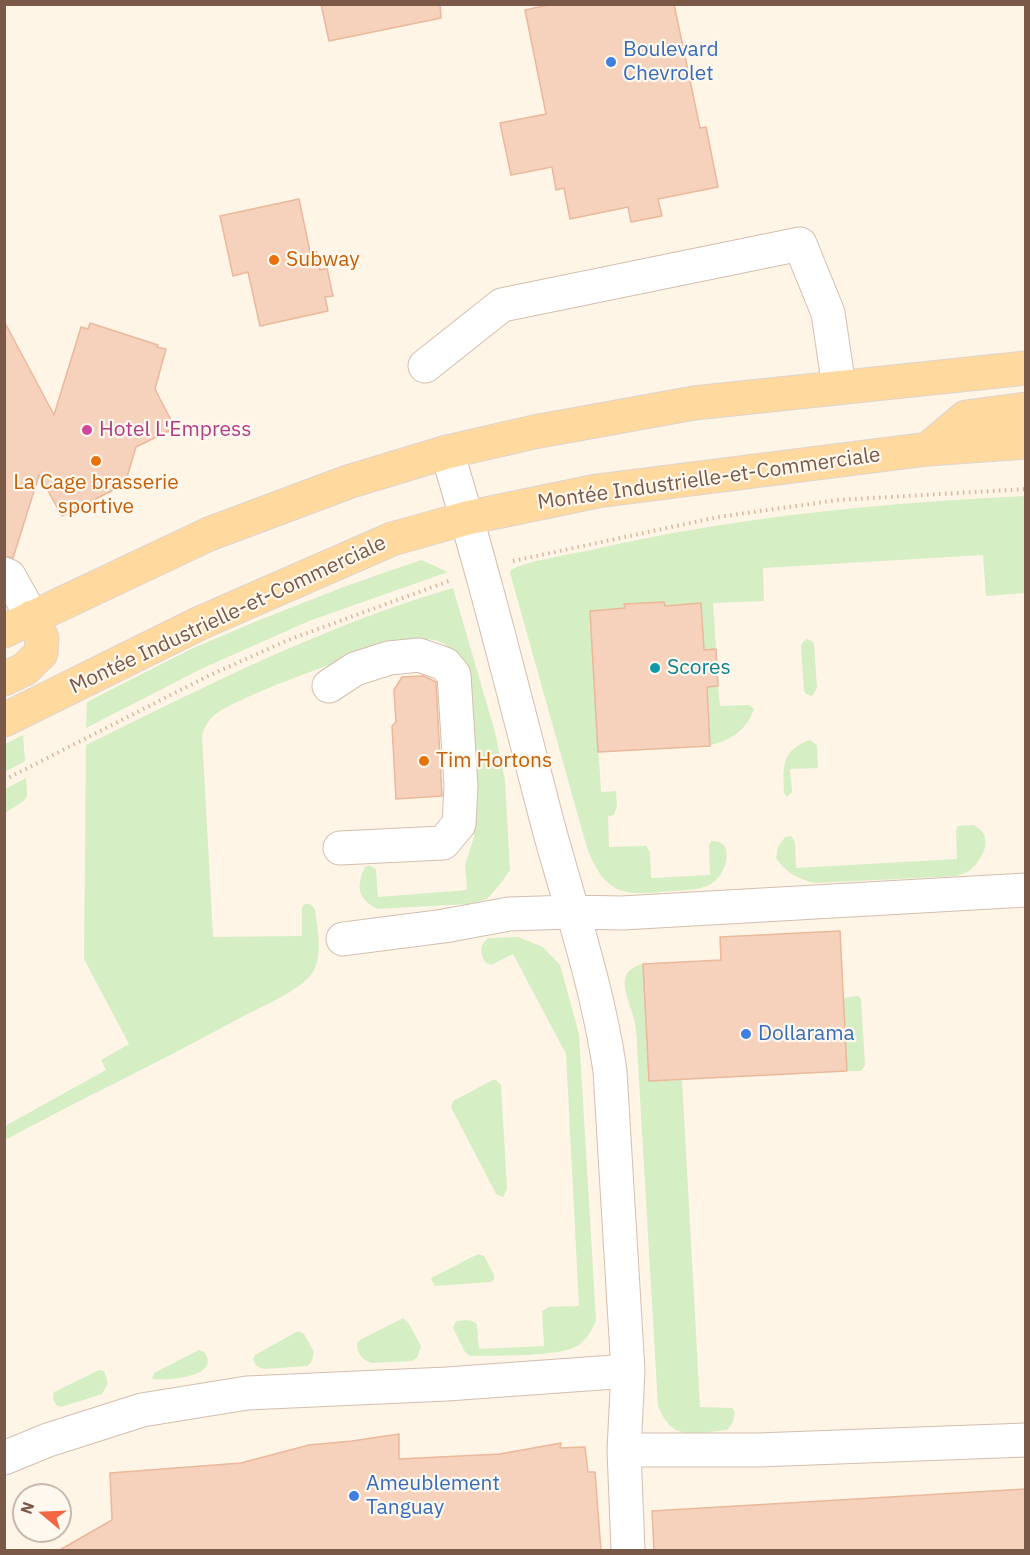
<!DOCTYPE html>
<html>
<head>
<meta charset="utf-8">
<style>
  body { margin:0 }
  #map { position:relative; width:1030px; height:1555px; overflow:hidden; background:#fef5e7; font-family:"IBM Plex Sans",sans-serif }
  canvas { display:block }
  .frame { position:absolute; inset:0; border:6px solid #7b5948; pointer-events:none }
  .north { position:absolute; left:12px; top:1483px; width:60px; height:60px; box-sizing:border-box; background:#fff8ef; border:2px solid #cab8ac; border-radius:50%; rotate:289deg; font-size:16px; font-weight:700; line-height:24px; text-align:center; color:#7b5948 }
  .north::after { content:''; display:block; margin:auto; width:21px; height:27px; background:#f26642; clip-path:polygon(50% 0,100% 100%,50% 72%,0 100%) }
</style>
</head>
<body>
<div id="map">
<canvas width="1030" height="1555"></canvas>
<div class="frame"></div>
<div class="north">N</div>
</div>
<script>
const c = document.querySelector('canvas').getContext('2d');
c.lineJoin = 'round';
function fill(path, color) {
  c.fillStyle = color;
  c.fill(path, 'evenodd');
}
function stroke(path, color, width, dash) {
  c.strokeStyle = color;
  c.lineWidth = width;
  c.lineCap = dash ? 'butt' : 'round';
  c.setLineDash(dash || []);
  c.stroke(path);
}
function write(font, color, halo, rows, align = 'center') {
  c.font = font + ' "IBM Plex Sans",sans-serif';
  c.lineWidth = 4.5;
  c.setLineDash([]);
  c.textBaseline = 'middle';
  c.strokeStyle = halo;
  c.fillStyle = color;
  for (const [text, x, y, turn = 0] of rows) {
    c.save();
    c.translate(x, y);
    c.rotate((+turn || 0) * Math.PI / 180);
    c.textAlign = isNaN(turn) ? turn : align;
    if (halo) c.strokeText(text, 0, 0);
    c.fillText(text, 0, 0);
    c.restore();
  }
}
const green = new Path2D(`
  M 1025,496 L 1025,593 L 986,596 L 983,555 L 763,568 L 764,601 L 713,603 L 716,649 L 704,650 L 701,603 L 665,606 L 664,602 L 625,604 L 625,608 L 590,611 L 601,792 L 616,791 L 617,806 L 614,815 L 608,816 L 609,847 L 646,846 L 650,852 L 651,878 L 710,875 L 709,846 L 711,841 C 736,839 727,872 714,882 C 703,890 688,890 674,891 C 626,895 607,899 587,848 L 510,573 L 511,570 C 525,561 572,554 591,550 C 734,517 879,503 1025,496 Z
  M 421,560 L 448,572 L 309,621 L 201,669 L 86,728 L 87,702 L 191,649 L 257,621 L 346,586 Z
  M 453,588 L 495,732 L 505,780 L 510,870 L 501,883 L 487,899 L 468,904 L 377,909 C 357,898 356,886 365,867 L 369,865 L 376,869 L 378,897 L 467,890 L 465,865 L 474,837 L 465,673 C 460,659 451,644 435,640 C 404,633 246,693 217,713 C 209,719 205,726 202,735 L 213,937 L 302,936 L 302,907 L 305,904 L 310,904 L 315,909 C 317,929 325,959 310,976 C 294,994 258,1008 236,1020 C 160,1062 81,1099 5,1140 L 5,1126 L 106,1070 L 101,1060 L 129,1044 L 84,959 L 86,745 C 206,686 325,625 453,588 Z
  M 807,639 L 812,641 L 814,644 L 817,688 L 812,696 L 806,694 L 804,691 L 801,646 L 803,642 Z
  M 718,686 L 720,706 L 749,705 L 754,709 C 747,730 730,741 710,745 L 707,687 Z
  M 23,735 L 25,761 L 5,772 L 5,744 Z
  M 810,740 L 817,745 L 818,768 L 790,769 L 792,792 L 787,797 L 784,793 C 783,767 781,750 810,740 Z
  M 26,778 L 27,795 L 25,800 L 5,813 L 5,789 Z
  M 974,825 C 994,836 985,857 970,870 C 967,873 961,874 957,876 L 815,883 C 798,879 786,873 776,858 L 778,847 L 785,837 L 791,836 L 795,842 L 796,868 L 957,859 L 956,831 L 958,826 Z
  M 518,937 L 543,947 L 560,965 L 579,1034 L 596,1321 C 592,1329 588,1338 580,1344 C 563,1358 494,1355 470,1356 L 465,1352 L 453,1328 L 456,1321 C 464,1321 472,1318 477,1325 L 479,1349 L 544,1346 L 542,1311 L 549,1307 L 579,1306 L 566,1054 L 513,954 L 491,965 L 485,962 C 480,952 479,946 488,938 Z
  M 643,964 L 649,1081 L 682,1080 L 700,1407 L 732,1408 L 735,1412 C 734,1419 733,1424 727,1430 C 693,1433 673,1443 658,1406 L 637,1046 C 637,1038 636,1030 635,1023 C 631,1000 610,972 643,964 Z
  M 858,996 L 861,999 L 865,1065 L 861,1071 L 847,1071 L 843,998 Z
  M 493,1080 L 496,1080 L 501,1085 L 507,1189 L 503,1197 L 496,1194 L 451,1107 L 453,1101 Z
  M 478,1254 L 484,1256 L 494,1275 L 494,1280 L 491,1282 L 435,1286 L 431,1279 L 433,1277 Z
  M 403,1318 L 409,1324 L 421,1346 L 417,1358 L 412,1361 L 372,1363 C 362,1360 357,1354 357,1343 L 360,1340 Z
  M 298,1331 L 304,1334 L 314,1352 L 311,1363 L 307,1366 L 265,1369 C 259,1368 255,1366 253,1359 L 255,1355 Z
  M 199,1350 L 204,1352 C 223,1377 166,1381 152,1379 L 154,1373 Z
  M 99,1370 L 104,1371 L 108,1383 L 102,1394 L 61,1407 L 56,1405 L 53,1398 L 54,1392 Z`);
const building = new Path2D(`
  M 321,4 L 440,4 L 441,18 L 329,41 Z
  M 553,4 L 674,4 L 700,128 L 706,127 L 718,187 L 658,199 L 662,216 L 631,222 L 628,207 L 570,219 L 564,188 L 556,190 L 552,167 L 511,175 L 500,123 L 546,114 L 525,10 Z
  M 299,199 L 310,252 L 316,251 L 320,270 L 327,268 L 333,296 L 325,297 L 328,311 L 260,326 L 248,272 L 233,276 L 220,216 Z
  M 4,321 L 54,415 L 81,327 L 88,329 L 90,323 L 158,345 L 157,347 L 166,349 L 155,389 L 175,428 L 136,447 L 125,484 L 62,516 L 39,475 L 13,558 L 4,556 Z
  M 664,602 L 665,606 L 701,603 L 704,650 L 716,649 L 718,686 L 707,687 L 710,746 L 598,752 L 590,611 L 625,608 L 624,604 Z
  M 424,676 L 436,682 L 442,796 L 396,799 L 392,726 L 396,722 L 394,690 L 402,677 Z
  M 840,931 L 847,1071 L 649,1081 L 643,964 L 721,960 L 720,937 Z
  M 399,1434 L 399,1459 L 500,1454 L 561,1443 L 560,1448 L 585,1447 L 588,1472 L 595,1472 L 601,1551 L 58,1551 L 112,1520 L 110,1473 L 241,1463 L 309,1445 L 352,1441 Z
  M 1026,1489 L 1026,1551 L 654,1551 L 652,1511 Z`);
const path = new Path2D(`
  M 513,561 L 718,517 L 838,500 L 1026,489
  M 4,780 L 208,676 L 288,640 L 449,581`);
const minor = new Path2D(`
  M 425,366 L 502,305 L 800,244 L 828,313 L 839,387
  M 447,452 C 485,576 516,703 549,829 C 571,909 598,988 610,1071 L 628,1371 L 624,1450 L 628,1550
  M 4,574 L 9,576 L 32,617
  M 329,686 L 355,669 L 389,658 L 419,655 L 445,664 L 454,675 L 461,786 L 459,824 L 443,843 L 340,848
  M 343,939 L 444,926 L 509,914 L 571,912 L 622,913 L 1026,890
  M 624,1450 L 758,1450 L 1026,1440
  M 4,1458 L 48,1440 L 142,1410 L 247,1393 L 447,1384 L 628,1371`);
const major = new Path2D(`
  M 928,449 L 966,417 L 1026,409
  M 4,631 L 209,534 L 348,482 L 447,452 L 534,432 L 694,403 L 1026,368
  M 4,679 L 25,669 L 41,653 L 42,638 L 32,617
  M 4,720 L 200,623 L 392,539 L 467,518 L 597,491 L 928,449 L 1026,442`);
const markers = [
  [611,62,6,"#3f7fe0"],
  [274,260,6,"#e8710a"],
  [87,430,6,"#d1479c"],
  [96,461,6,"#e8710a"],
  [655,668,6,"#0f9aa8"],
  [424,761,6,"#e8710a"],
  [746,1034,6,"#3f7fe0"],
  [354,1496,6,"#3f7fe0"]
];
const shopNames = [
  ["Boulevard",623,50],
  ["Chevrolet",623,74],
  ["Dollarama",758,1034],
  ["Ameublement",366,1484],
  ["Tanguay",366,1508]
];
const foodNames = [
  ["Subway",286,260],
  ["La Cage brasserie",96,483,"center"],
  ["sportive",96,507,"center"],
  ["Tim Hortons",436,761]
];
const hotelNames = [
  ["Hotel L'Empress",99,430]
];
const streetNames = [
  ["Montée Industrielle-et-Commerciale",709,479,-8],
  ["Montée Industrielle-et-Commerciale",228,615,-25]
];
const cultureNames = [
  ["Scores",667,668]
];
fill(green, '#d5eec3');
fill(building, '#f6d2bc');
stroke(building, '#eab89b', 1.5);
stroke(minor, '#d4beae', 35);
stroke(major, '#ddd4cf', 35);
stroke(path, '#dcb59e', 4, [1.5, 4.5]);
stroke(minor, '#fff', 33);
stroke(major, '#ffd99d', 33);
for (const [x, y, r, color] of markers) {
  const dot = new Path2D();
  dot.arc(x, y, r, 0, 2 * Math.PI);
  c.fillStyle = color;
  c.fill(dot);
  stroke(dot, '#fff8ef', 2);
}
write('21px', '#366cbe', '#fff8ef', shopNames, 'left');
write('21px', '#c56008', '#fff8ef', foodNames, 'left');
write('21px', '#b23c85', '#fff8ef', hotelNames, 'left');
write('21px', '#7b5948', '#fff8ef', streetNames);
write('21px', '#0d838f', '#fff8ef', cultureNames, 'left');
</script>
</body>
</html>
